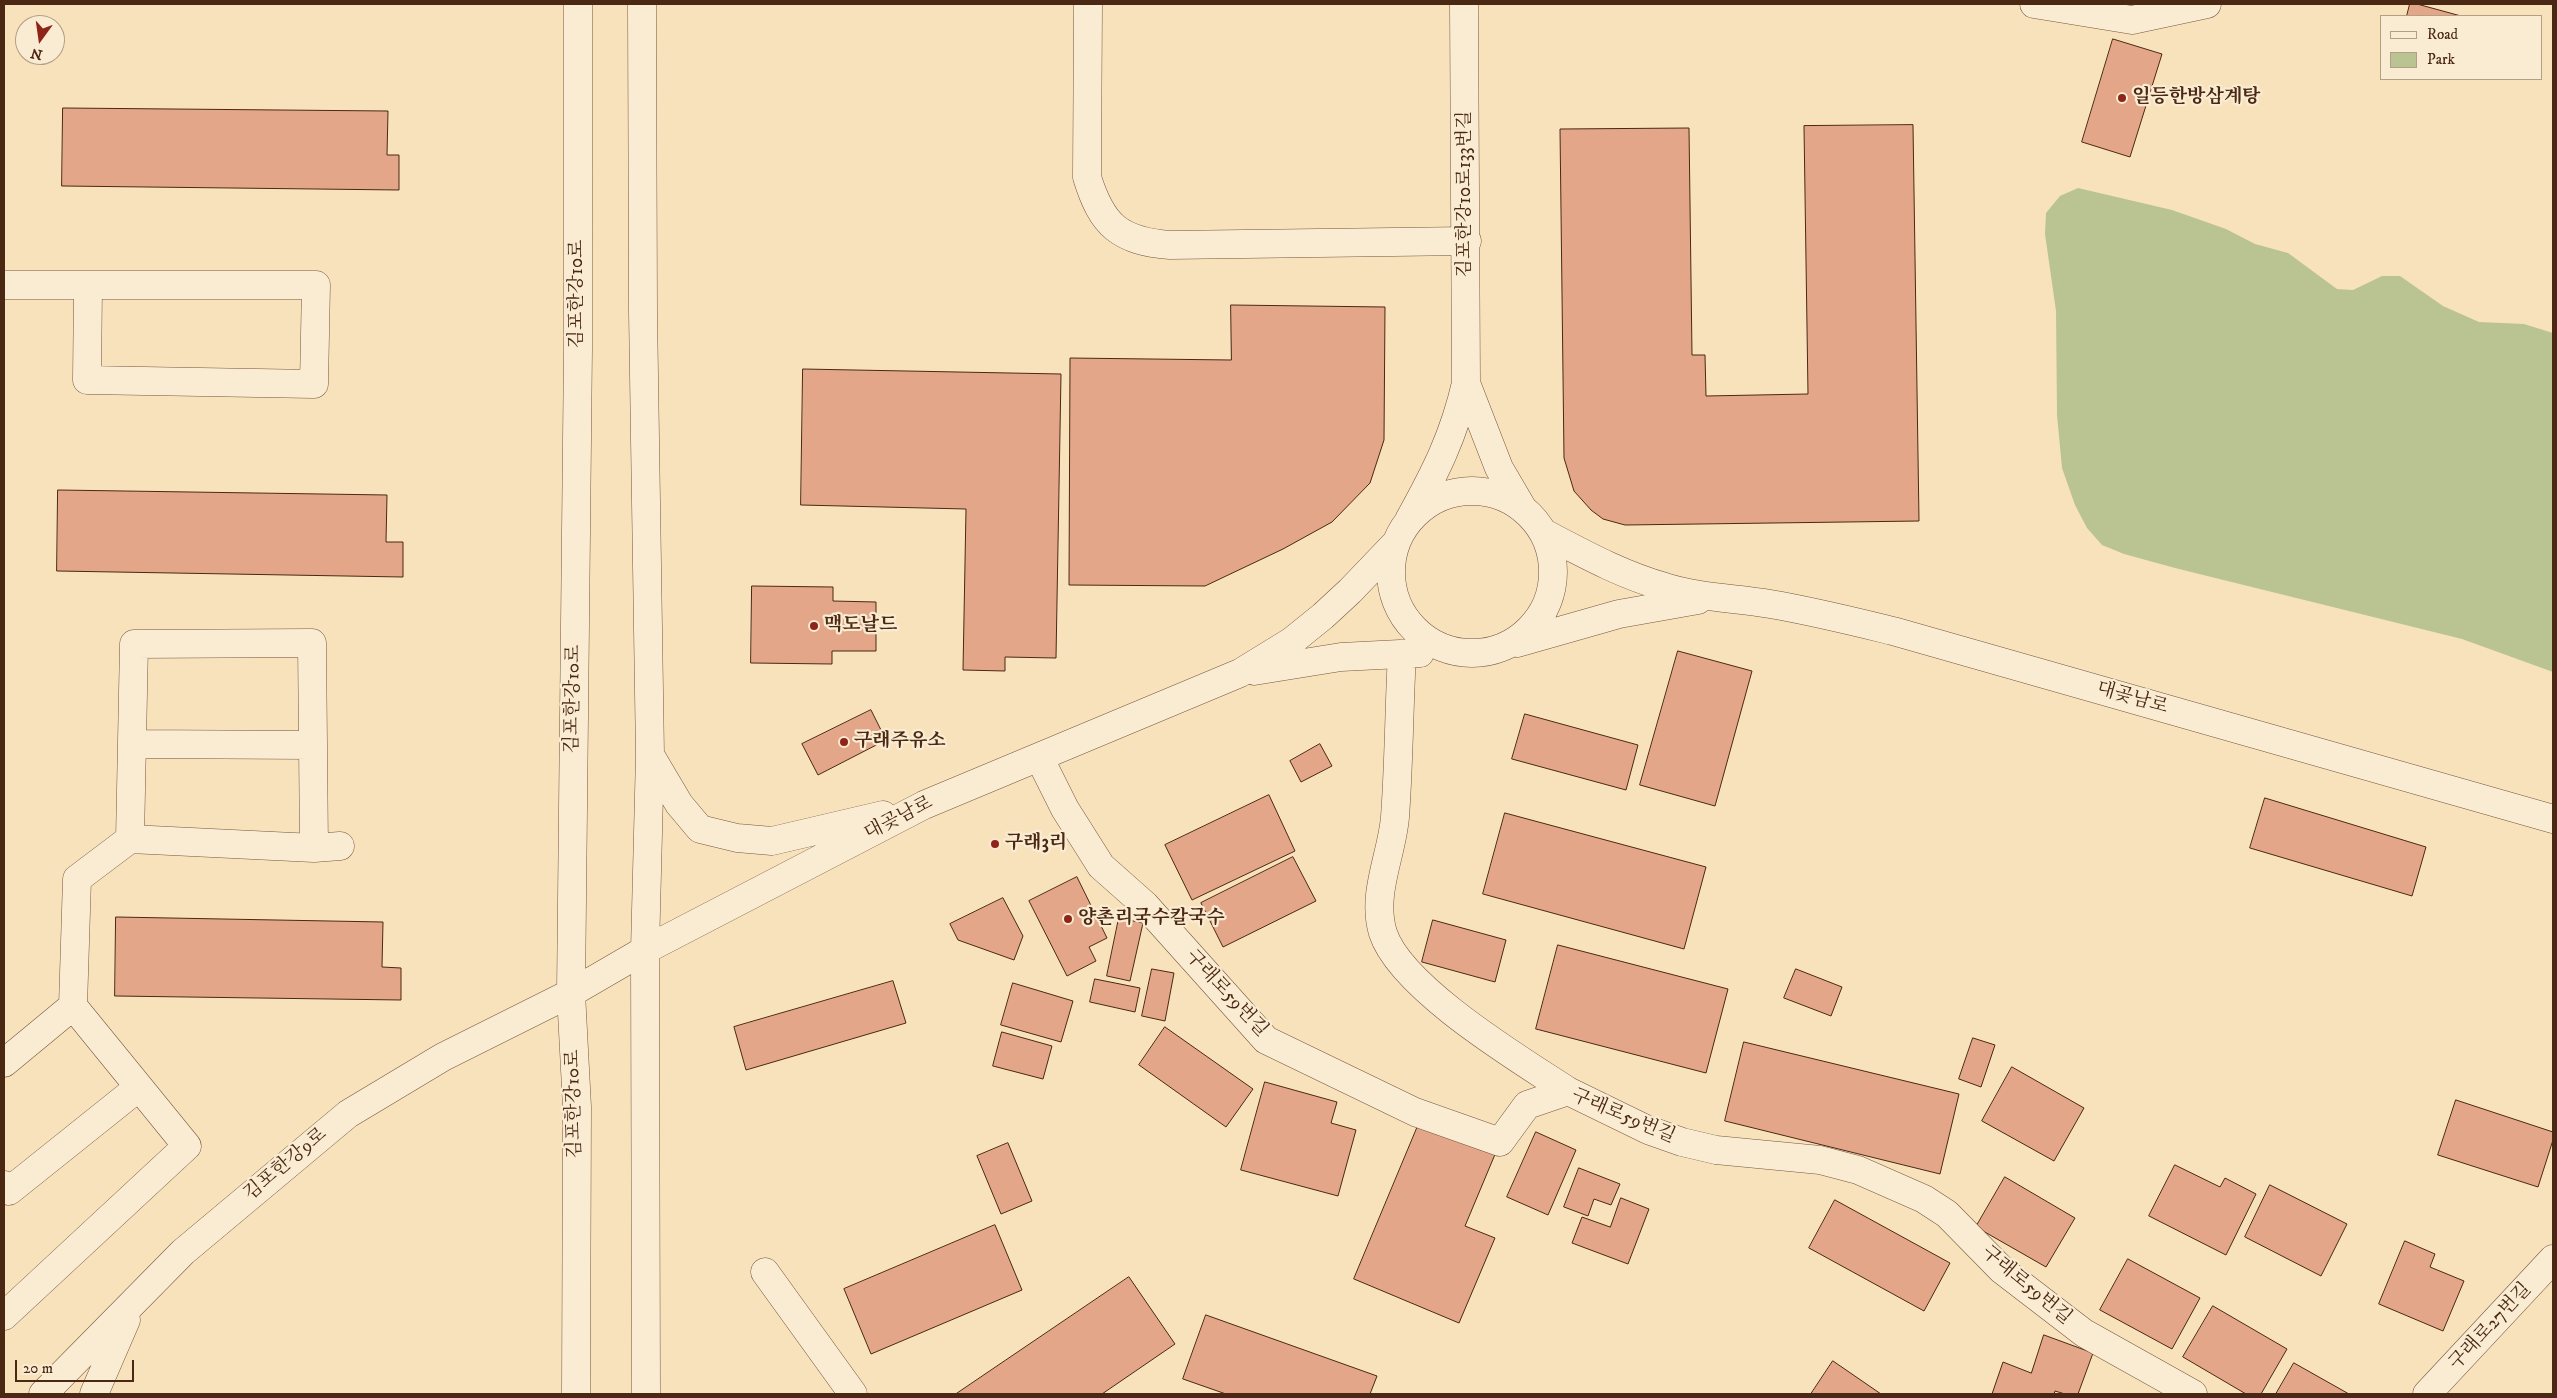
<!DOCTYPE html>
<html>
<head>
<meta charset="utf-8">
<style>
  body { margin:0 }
  #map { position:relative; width:2557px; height:1398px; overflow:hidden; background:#f8e2bb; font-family:"IM FELL DW Pica",serif }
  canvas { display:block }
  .frame { position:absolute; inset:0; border:5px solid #4a2813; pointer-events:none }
  .legend { position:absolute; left:2380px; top:15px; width:162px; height:65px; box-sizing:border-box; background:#faecd3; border:1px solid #b49e86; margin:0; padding:6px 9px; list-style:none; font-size:15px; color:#4a2813 }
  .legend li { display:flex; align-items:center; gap:10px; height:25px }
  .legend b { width:25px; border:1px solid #b49e86 }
  .north { position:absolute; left:15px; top:15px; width:50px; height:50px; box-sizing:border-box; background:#faecd3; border:1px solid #b49e86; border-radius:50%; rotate:194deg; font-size:14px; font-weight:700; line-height:20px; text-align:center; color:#4a2813 }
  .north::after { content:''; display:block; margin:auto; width:18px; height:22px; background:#8f2418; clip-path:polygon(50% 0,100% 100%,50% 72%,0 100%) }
  .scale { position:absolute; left:15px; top:1360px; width:119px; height:22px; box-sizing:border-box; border:2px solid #4a2813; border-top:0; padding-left:6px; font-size:15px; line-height:18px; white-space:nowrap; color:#4a2813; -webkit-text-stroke:4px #faecd3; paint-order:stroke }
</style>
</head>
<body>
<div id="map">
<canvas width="2557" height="1398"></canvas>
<div class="frame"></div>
<ul class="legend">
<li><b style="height:6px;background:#faecd3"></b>Road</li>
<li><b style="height:14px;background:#bac493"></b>Park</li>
</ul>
<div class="north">N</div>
<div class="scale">20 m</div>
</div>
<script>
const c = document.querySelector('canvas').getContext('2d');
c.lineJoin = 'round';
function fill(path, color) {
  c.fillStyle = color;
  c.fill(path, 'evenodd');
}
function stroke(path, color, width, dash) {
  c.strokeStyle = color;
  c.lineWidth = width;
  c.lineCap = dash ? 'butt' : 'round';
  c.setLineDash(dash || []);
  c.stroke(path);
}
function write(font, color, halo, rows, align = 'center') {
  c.font = font + ' "IM FELL DW Pica","Noto Serif KR",serif';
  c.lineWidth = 4.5;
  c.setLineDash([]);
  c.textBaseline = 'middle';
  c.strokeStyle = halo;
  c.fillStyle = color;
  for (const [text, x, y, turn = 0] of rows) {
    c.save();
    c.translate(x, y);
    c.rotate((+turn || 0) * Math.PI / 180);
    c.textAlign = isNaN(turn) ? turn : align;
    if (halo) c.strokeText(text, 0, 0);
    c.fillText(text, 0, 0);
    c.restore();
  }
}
const green = new Path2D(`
  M 2078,188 L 2172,210 L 2226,229 L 2255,244 L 2288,253 L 2337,289 L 2353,290 L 2382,276 L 2400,276 L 2443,306 L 2479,322 L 2524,324 L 2553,333 L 2553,672 L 2462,639 L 2175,568 L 2124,554 L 2102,545 L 2087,528 L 2075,505 L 2062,468 L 2057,415 L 2056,311 L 2045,234 L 2046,213 L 2060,196 Z`);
const building = new Path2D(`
  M 2410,4 L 2417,4 L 2461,16 L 2407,16 Z
  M 2113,39 L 2162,54 L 2130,157 L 2082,142 Z
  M 63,108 L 388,111 L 387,155 L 399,155 L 399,190 L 62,186 Z
  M 1913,125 L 1919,521 L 1625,525 L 1603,519 L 1591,510 L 1574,491 L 1564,458 L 1560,129 L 1689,128 L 1692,355 L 1705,355 L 1706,396 L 1808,394 L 1804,126 Z
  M 1231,305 L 1385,307 L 1384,440 L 1370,483 L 1332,522 L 1283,549 L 1205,586 L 1069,585 L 1070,358 L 1231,360 Z
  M 803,369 L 1061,374 L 1056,658 L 1005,657 L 1005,671 L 963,670 L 966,509 L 801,505 Z
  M 58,490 L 387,495 L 386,542 L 403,542 L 403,577 L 57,571 Z
  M 752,586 L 833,587 L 833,601 L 876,602 L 876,651 L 832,651 L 832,664 L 751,663 Z
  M 1678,651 L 1752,671 L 1715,806 L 1640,785 Z
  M 871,710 L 886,740 L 818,775 L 802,744 Z
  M 1525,714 L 1638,745 L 1626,790 L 1512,759 Z
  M 1320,744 L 1332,766 L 1301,782 L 1290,761 Z
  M 1269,795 L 1295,851 L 1192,900 L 1165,845 Z
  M 2265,798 L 2426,847 L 2412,896 L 2250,848 Z
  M 1505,813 L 1706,867 L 1684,949 L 1483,894 Z
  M 1293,857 L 1316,901 L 1223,947 L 1201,903 Z
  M 1077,877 L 1107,938 L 1089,947 L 1096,961 L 1067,976 L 1029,901 Z
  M 1003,898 L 1023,936 L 1014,960 L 958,940 L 950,924 Z
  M 116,917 L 383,922 L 382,967 L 401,968 L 401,1000 L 115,996 Z
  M 1119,918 L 1143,923 L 1130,981 L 1107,976 Z
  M 1433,920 L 1506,940 L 1495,982 L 1422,962 Z
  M 1558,945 L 1728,989 L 1706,1073 L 1536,1029 Z
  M 1152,969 L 1174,973 L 1165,1021 L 1142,1016 Z
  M 1796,969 L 1842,987 L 1831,1016 L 1784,998 Z
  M 1095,979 L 1140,988 L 1135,1012 L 1090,1002 Z
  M 893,981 L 906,1023 L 746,1070 L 734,1027 Z
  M 1013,983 L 1073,1001 L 1061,1042 L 1001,1025 Z
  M 1165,1027 L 1253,1089 L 1226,1127 L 1139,1065 Z
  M 1002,1032 L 1052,1046 L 1043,1079 L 993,1066 Z
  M 1973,1038 L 1995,1045 L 1981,1087 L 1959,1079 Z
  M 1744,1042 L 1959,1094 L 1940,1174 L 1725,1121 Z
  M 2012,1067 L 2084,1108 L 2054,1161 L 1982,1121 Z
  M 1265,1082 L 1337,1102 L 1331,1123 L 1356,1130 L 1338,1196 L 1241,1170 Z
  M 2456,1100 L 2553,1132 L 2553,1140 L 2538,1187 L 2438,1155 Z
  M 1420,1121 L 1496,1152 L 1465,1226 L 1495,1238 L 1459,1323 L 1354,1279 Z
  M 1536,1132 L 1576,1150 L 1548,1215 L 1507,1197 Z
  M 1008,1143 L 1032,1201 L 1001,1214 L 977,1156 Z
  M 2175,1165 L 2220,1187 L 2225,1178 L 2256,1194 L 2226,1255 L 2149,1216 Z
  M 1579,1168 L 1620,1184 L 1611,1205 L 1594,1199 L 1588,1216 L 1564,1207 Z
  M 2005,1177 L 2075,1218 L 2046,1267 L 1976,1227 Z
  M 2270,1185 L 2347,1224 L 2321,1276 L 2245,1237 Z
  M 1621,1198 L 1649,1209 L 1628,1264 L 1572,1243 L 1582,1217 L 1610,1227 Z
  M 1835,1200 L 1950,1263 L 1924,1311 L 1809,1248 Z
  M 995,1225 L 1022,1290 L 871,1354 L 844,1289 Z
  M 2405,1241 L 2435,1254 L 2430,1267 L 2464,1281 L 2443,1331 L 2379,1304 Z
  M 2128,1259 L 2200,1298 L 2172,1349 L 2100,1310 Z
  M 1129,1277 L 1175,1344 L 1102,1394 L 956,1394 Z
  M 2213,1306 L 2287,1349 L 2261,1394 L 2246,1394 L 2183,1357 Z
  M 1206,1315 L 1377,1376 L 1370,1394 L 1226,1394 L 1183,1379 Z
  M 2044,1335 L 2093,1353 L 2078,1394 L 2065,1394 L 2055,1391 L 2054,1394 L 1992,1394 L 2003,1362 L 2031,1373 Z
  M 1833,1361 L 1881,1394 L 1811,1394 Z
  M 2294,1363 L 2349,1394 L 2276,1394 Z`);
const minor = new Path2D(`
  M 642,4 L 643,312 L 650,755 L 645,950 L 646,1394
  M 1088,4 L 1087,177 C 1102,226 1120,241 1170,245 L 1467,241
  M 2034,4 L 2132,20 L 2207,4
  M 4,285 L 316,285 L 314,384 L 87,380 L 88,286
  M 1466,383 L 1499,468 L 1523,509
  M1391 572a81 81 0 1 1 162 0a81 81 0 1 1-162 0Z
  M 1409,520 C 1435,473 1454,436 1466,383 L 1464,4
  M 1544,533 C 1584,554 1622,575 1665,587 C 1700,598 1735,598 1770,604 C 1812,611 1852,621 1893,631 L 2553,819
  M 1517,643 L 1619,614 L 1698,600
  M 1402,654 C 1399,708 1399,763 1395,817 C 1392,855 1371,894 1383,933 C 1401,988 1519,1059 1568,1091
  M 1254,671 L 1341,657 L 1420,653
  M 132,744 L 312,745
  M 650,755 L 679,804 L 700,829 L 737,838 L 772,841 L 883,815
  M 1039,757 L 1065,809 L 1101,866 L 1145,905 L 1266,1040 L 1415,1112 L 1500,1142 L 1527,1105 L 1568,1091 L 1648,1130 L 1682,1142 L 1716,1150 L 1820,1160 L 1858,1170 L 1924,1199 L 1947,1214 L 2002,1270 L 2084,1333 L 2193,1394
  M 130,839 L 134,644 L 312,643 L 314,848
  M 73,1006 L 139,1087
  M 4,1063 L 73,1006 L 77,879 L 130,839 L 314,848 L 340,846
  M 4,1185 L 9,1191 L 139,1087 L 187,1146 L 4,1316
  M 765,1272 L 853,1394
  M 43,1394 L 183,1252 L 348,1114 L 443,1057 L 571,993 L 645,950 L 924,805 L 1240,673 L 1292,641 L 1323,616 L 1350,591 L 1395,544
  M 94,1394 L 126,1320
  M 576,1394 L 577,1107 L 571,993 L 578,348 L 578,4
  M 2427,1394 L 2553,1259`);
const markers = [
  [2122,98,5,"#8f2418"],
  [814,626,5,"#8f2418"],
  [844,742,5,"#8f2418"],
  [995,844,5,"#8f2418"],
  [1068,919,5,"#8f2418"]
];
const poiNames = [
  ["일등한방삼계탕",2132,98],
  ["맥도날드",824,626],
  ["구래주유소",854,742],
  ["구래3리",1005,844],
  ["양촌리국수칼국수",1078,919]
];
const streetNames = [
  ["김포한강10로133번길",1466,194,-90],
  ["김포한강10로",578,294,-90],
  ["김포한강10로",574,699,-89],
  ["대곶남로",2132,699,16],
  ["대곶남로",899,819,-27],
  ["구래로59번길",1226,994,47],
  ["김포한강10로",575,1104,-91],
  ["구래로59번길",1623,1117,23],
  ["김포한강9로",286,1165,-40],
  ["구래로59번길",2026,1286,40],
  ["구래로27번길",2491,1327,-47]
];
fill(green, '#bac493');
fill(building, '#e3a688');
stroke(building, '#4a2813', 1);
stroke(minor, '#76563d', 29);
stroke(minor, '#faecd3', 28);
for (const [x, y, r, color] of markers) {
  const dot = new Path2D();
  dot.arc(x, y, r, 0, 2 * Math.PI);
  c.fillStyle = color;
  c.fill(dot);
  stroke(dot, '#faecd3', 2);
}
write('bold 19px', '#4a2813', '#faecd3', poiNames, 'left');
write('19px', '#4a2813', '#faecd3', streetNames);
</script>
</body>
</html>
